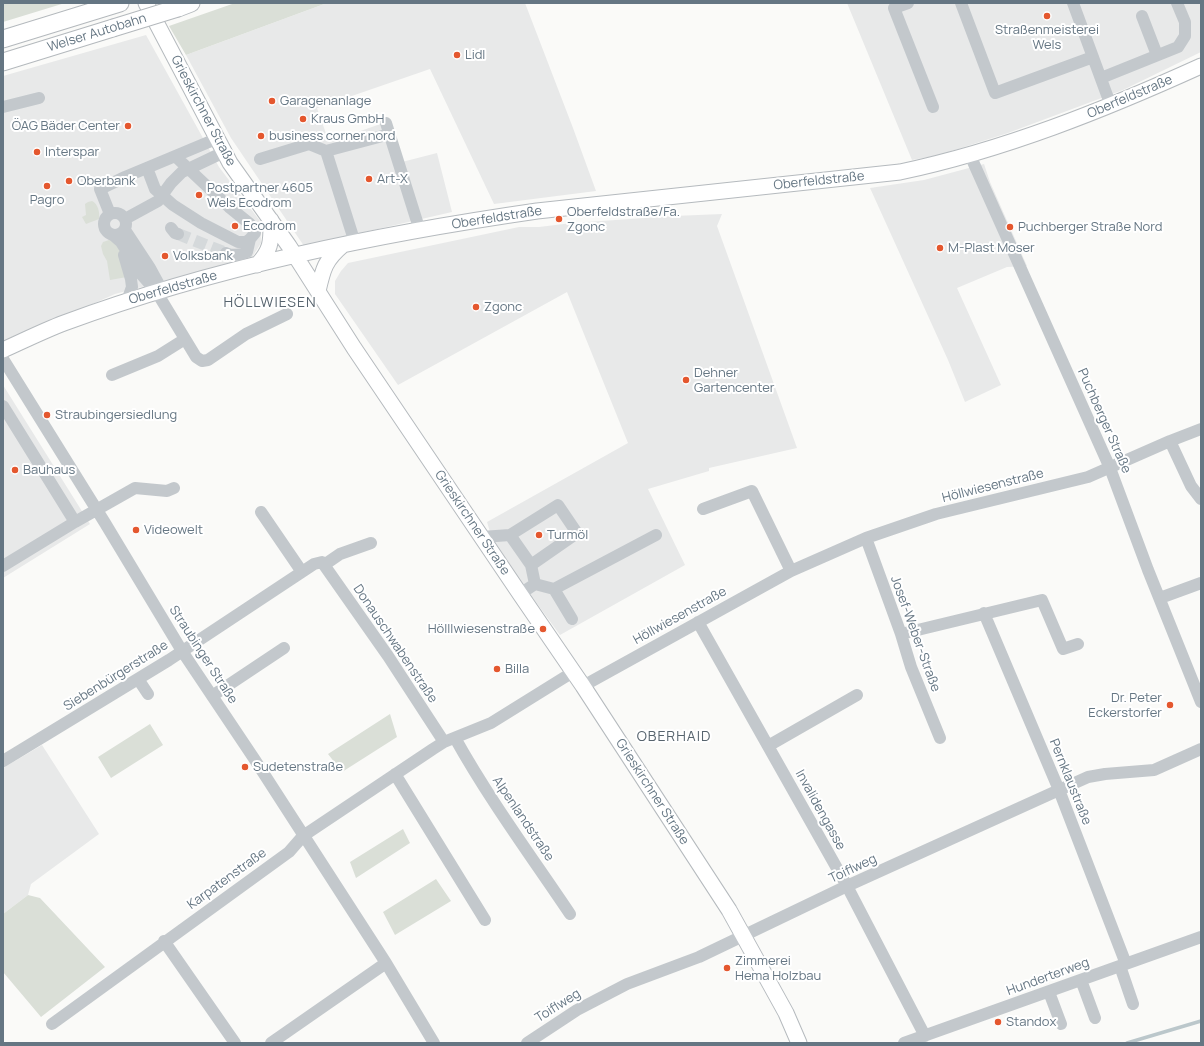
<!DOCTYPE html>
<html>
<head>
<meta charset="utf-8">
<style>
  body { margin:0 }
  #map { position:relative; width:1204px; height:1046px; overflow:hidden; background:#fafaf8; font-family:Manrope,sans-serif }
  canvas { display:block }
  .frame { position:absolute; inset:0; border:4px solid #657683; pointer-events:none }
</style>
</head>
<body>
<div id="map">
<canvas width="1204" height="1046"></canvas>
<div class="frame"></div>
</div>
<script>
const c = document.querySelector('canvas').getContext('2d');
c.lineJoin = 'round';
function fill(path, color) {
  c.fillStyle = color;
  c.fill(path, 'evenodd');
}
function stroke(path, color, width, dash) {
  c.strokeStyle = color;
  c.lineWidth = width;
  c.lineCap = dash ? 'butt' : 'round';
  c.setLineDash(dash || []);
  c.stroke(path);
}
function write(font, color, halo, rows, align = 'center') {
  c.font = font + ' Manrope,sans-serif';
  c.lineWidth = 4;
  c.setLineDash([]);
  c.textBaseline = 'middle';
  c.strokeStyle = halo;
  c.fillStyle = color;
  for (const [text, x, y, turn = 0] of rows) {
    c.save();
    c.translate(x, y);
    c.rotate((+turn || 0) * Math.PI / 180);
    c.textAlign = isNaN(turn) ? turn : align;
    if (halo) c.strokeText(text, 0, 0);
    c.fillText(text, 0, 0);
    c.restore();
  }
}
const built = new Path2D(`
  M 327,3 L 525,3 L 573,128 L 596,191 L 494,204 L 430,69 L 317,108 L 329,142 L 389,121 L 402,162 L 437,153 L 452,212 L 304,246 L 231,138 L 186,55 Z
  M 847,3 L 1201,3 L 1201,52 L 1123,90 L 1008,133 L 939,155 L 912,160 Z
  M 146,35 L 219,167 L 260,221 L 261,243 L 251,259 L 115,294 L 3,344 L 3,76 Z
  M 984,164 L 990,182 L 1027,266 L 1007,267 L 957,288 L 1001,385 L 965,402 L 948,360 L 870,188 L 924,180 Z
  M 722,214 L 717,226 L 797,448 L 709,468 L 709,471 L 648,489 L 685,565 L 560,635 L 494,545 L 487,522 L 628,443 L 567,292 L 398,385 L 335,294 L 335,281 L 341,271 L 348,263 L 519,227 L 539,227 L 572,223 L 674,216 Z
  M 3,385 L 90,524 L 3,578 Z
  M 42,745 L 99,834 L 31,884 L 28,895 L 3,914 L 3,768 Z`);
const green = new Path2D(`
  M 3,3 L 65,3 L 3,22 Z
  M 235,3 L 327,3 L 186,55 L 169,26 Z
  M 92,201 C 98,204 100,212 99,219 L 86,224 L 82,217 L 86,215 L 85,204 L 88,202 Z
  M 109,240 L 113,240 L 119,249 L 127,277 L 110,280 L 107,261 L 103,254 L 101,246 L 103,242 Z
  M 390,714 L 397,737 L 342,772 L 328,754 Z
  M 150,724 L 163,745 L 111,778 L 98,757 Z
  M 403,829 L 410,843 L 356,878 L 350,862 Z
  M 436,879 L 451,901 L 395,935 L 383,912 Z
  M 28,895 L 40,898 L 105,967 L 41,1017 L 3,972 L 3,914 Z`);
const stream = new Path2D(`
  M 1127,1043 L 1201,1021`);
const minorTunnel = new Path2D(`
  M 178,234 L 226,253`);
const minor = new Path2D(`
  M 908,3 L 894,8 L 933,107
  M 961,3 L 995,93 L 1093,57
  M 1073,3 L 1111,106
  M 1142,16 L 1157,55
  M 1101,78 L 1178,47 L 1185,36 L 1185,22 L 1177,3
  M 3,107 L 39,98
  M 386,123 L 420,231
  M 326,151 L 390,134
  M 970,155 L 1110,468 L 1148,570 L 1201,702
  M 260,159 L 309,144 L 326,151 L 355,243
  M 147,168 L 155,189 L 173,205 L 201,223 L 238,242 L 246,242 L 250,239 L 255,233 L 255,230 L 250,224 L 229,207 L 176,157
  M104 224a11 11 0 1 1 22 0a11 11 0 1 1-22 0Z
  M 110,214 L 100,189 L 125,177 L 216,139
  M 125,219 L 158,201 L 171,183 L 182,172 L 224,152
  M 171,228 L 175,233 L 178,234
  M 125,230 L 150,268 L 162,290
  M 113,235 L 121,242 L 141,274 L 156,291 L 196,357 L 202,361 L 208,360 L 246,334 L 287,314
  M 226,253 C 232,256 241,255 247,252 L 250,239
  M 124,255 L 131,279 L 132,287 L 127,301
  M 3,359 L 105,523 L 182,651 L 255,760 L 386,963 L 434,1043
  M 112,375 L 158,356 L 185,339
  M 3,406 L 75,522 L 135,488 L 167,491 L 174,488
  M 1170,441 L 1191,486 L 1201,499
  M 703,509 L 752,491 L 791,571
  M 261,512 L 302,572
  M 510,535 L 558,505 L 577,533 L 531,565
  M 482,537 L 510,535 L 531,565 L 535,584 L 520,594
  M 866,538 L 901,634 L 911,667 L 940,738
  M 324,565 L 340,554 L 371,543
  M 3,566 L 75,522
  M 535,584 L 554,589 L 572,619
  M 554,589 L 656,535
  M 1160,598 L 1201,583
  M 984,613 L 1059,790 L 1126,964
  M 698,622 L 847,886 L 925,1036
  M 901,634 L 1042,600 L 1063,649 L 1078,644
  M 138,679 L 148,694
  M 583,686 L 791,571 L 866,538 L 936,514 L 1088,477 L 1170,441 L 1201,429
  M 212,696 L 284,648
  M 455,738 C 489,799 531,856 570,914
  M 768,746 L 857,695
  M 3,761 L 169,660 L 314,564 L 322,562 L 388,656 L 444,742
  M 395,774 L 485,920
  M 164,941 L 235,1043
  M 1120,966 L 1133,1004
  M 1081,980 L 1095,1018
  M 1049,992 L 1061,1024
  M 52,1024 L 289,852 L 303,836 L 433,749 L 444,742 L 491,723 L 573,672
  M 271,1043 L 386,963
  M 527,1043 L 577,1010 L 627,984 L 699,957 L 847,886 L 1059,790 L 1088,777 L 1105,774 L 1154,770 L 1201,749
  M 904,1043 L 1201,937`);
const major = new Path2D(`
  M 146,3 L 230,163 L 289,246 L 354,348 L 520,594 L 583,686 L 729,910 L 786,1013 L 799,1043
  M 257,265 C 272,249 271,241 271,220
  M 318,291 C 323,269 325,260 343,245
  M 3,350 C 23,341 43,331 64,323 C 215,267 378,234 537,211 L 900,172 C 1004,150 1104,110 1201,66`);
const highway = new Path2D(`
  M 178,8 L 191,3
  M 3,39 L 120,3
  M 3,62 L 113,28`);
const highwayBridge = new Path2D(`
  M 113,28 L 178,8`);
const markers = [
  [1047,16,4,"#e4572e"],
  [457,55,4,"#e4572e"],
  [272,101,4,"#e4572e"],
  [303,119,4,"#e4572e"],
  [128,126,4,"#e4572e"],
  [261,136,4,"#e4572e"],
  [37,152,4,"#e4572e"],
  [369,179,4,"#e4572e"],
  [69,181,4,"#e4572e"],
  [47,186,4,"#e4572e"],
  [199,195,4,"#e4572e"],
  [559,219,4,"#e4572e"],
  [235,226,4,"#e4572e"],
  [1010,227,4,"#e4572e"],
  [940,248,4,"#e4572e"],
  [165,256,4,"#e4572e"],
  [476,307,4,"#e4572e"],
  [686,380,4,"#e4572e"],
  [47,415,4,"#e4572e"],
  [15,470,4,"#e4572e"],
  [136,530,4,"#e4572e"],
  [539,535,4,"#e4572e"],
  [543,629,4,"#e4572e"],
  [497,669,4,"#e4572e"],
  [1170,705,4,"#e4572e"],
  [245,767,4,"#e4572e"],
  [727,968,4,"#e4572e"],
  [998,1022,4,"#e4572e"]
];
const poiNames = [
  ["Straßenmeisterei",1047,30,"center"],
  ["Wels",1047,45,"center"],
  ["Lidl",465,55],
  ["Garagenanlage",280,101],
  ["Kraus GmbH",311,119],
  ["ÖAG Bäder Center",120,126,"right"],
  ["business corner nord",269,136],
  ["Interspar",45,152],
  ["Art-X",377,179],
  ["Oberbank",77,181],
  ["Postpartner 4605",207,188],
  ["Wels Ecodrom",207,203],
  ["Pagro",47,200,"center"],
  ["Oberfeldstraße/Fa.",567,212],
  ["Zgonc",567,227],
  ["Ecodrom",243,226],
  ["Puchberger Straße Nord",1018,227],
  ["M-Plast Moser",948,248],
  ["Volksbank",173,256],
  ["Zgonc",484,307],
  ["Dehner",694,373],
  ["Gartencenter",694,388],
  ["Straubingersiedlung",55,415],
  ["Bauhaus",23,470],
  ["Videowelt",144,530],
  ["Turmöl",547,535],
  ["Hölllwiesenstraße",535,629,"right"],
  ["Billa",505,669],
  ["Dr. Peter",1162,698,"right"],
  ["Eckerstorfer",1162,713,"right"],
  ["Sudetenstraße",253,767],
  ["Zimmerei",735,961],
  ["Hema Holzbau",735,976],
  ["Standox",1006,1022]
];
const streetNames = [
  ["Welser Autobahn",97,33,-17],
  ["Oberfeldstraße",1130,97,-23],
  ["Grieskirchner Straße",203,111,62],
  ["Oberfeldstraße",819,181,-6],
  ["Oberfeldstraße",497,218,-9],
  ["Oberfeldstraße",173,288,-16],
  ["Puchberger Straße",1104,421,66],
  ["Höllwiesenstraße",993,486,-14],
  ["Grieskirchner Straße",472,523,56],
  ["Höllwiesenstraße",680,616,-29],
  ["Josef-Weber-Straße",915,634,70],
  ["Donauschwabenstraße",395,644,56],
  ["Straubinger Straße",203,655,57],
  ["Siebenbürgerstraße",116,676,-32],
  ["Pernklaustraße",1070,782,68],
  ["Grieskirchner Straße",652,792,57],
  ["Invalidengasse",820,810,61],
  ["Alpenlandstraße",523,819,56],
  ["Toiflweg",853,869,-25],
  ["Karpatenstraße",227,879,-36],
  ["Hunderterweg",1048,977,-20],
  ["Toiflweg",558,1006,-32]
];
const neighbourhoodNames = [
  ["HÖLLWIESEN",270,303],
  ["OBERHAID",674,737]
];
fill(built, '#e8e9e9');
fill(green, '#dadfd7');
stroke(stream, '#bbc7cb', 3.5);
stroke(minorTunnel, '#d5d9db', 12, [12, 6]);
stroke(major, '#b5babe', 17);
stroke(highway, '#b4b9bd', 19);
stroke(minor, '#c3c8cc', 12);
stroke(major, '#fff', 15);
stroke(highway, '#fff', 17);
stroke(highwayBridge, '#b4b9bd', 19, []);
stroke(highwayBridge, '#fff', 17);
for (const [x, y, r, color] of markers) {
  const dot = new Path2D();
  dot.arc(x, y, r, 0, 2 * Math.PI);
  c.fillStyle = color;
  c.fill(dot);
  stroke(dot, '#fff', 1.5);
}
write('13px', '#657683', '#fff', poiNames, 'left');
write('13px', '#657683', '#fff', streetNames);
c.letterSpacing = '1px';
write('14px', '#57646e', '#fff', neighbourhoodNames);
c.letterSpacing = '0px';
</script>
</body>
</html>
